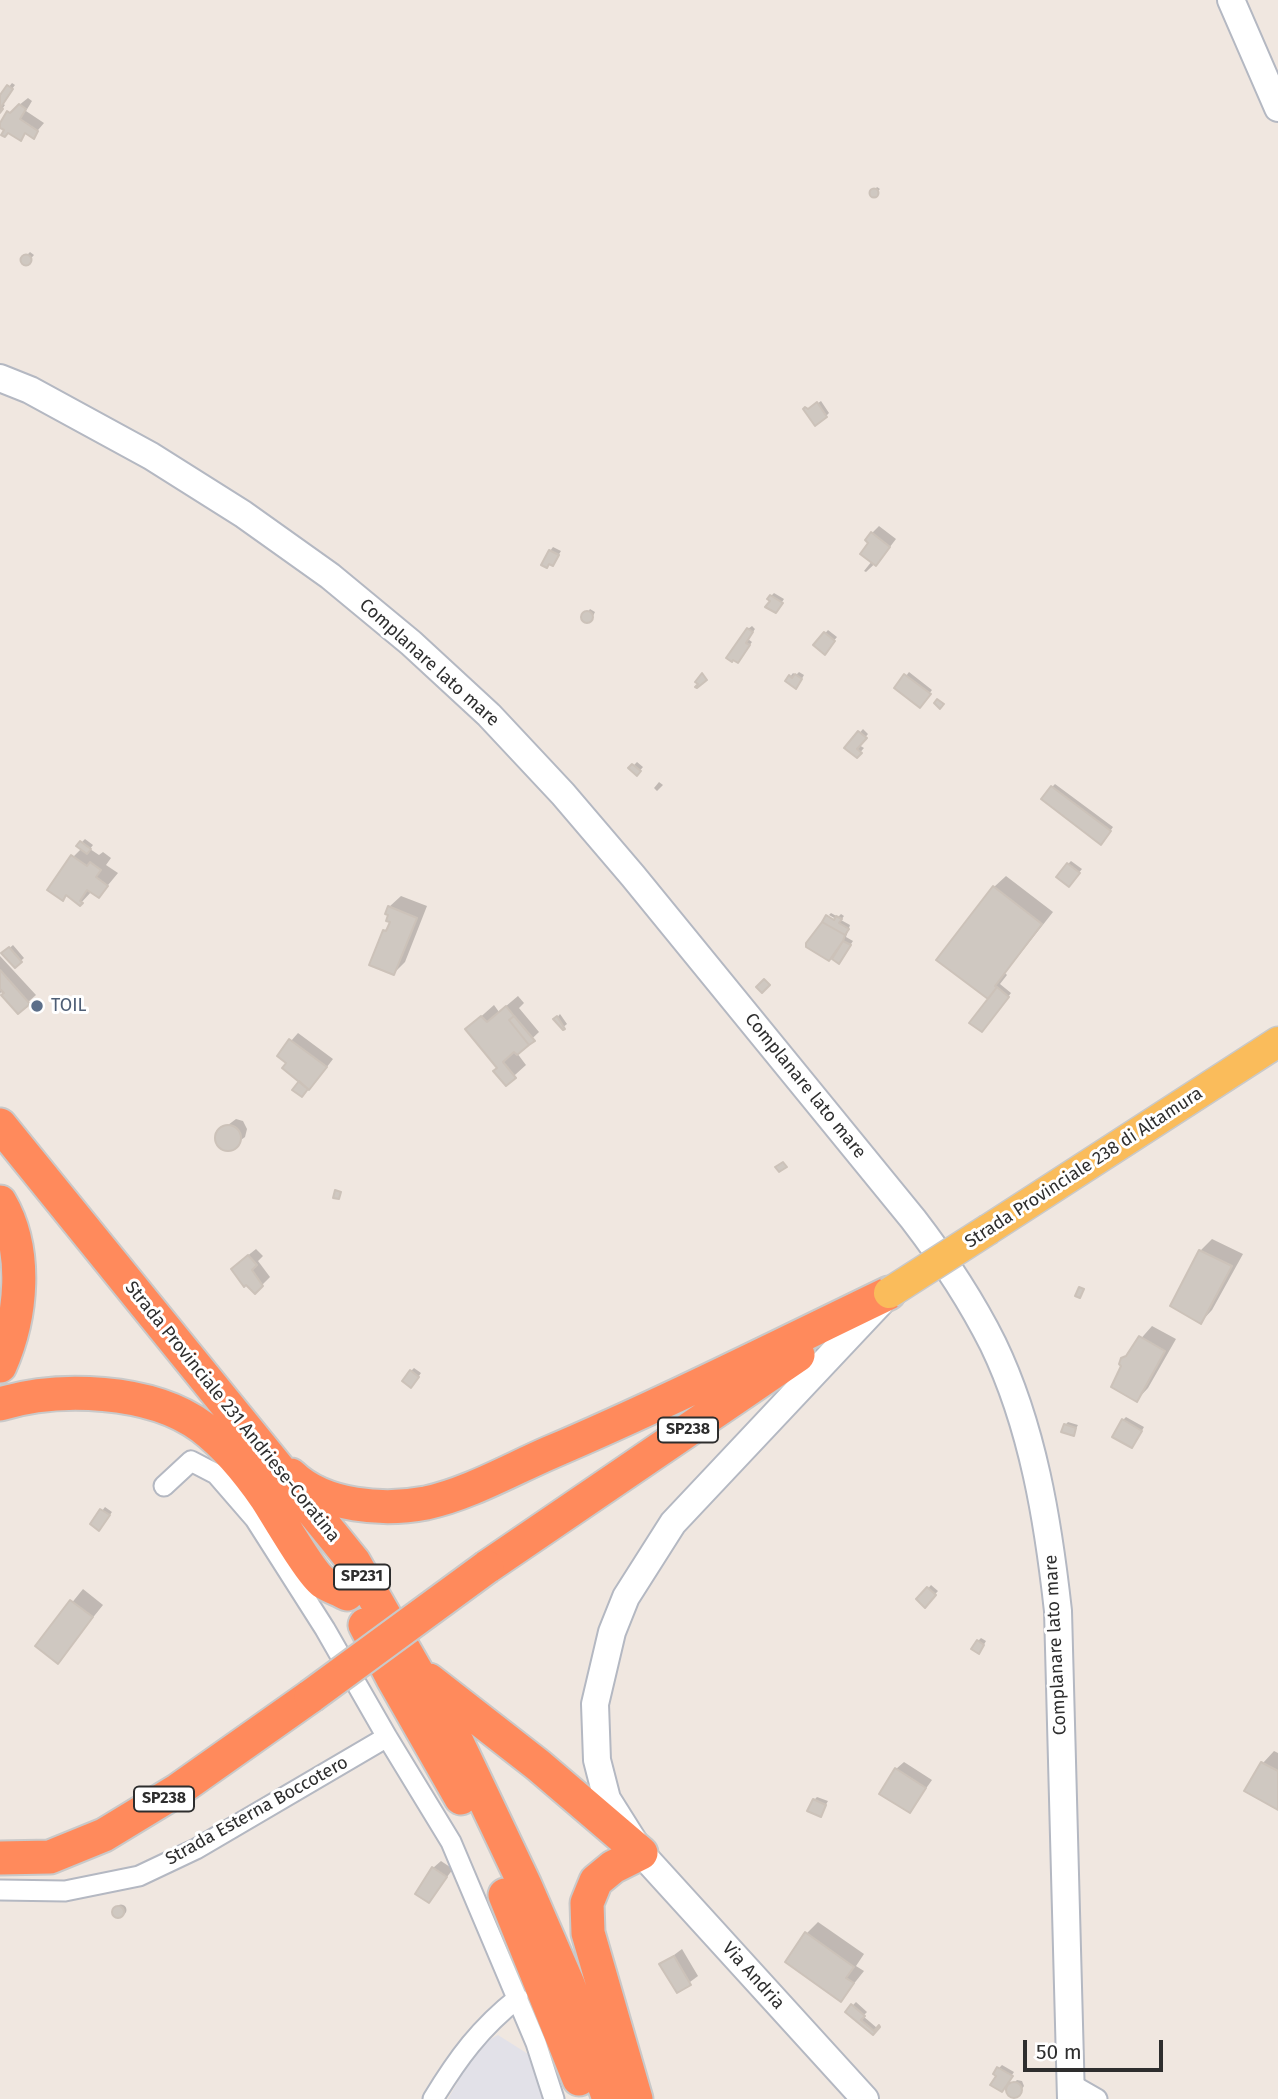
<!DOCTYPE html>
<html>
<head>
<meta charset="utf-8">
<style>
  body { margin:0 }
  #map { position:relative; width:1278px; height:2099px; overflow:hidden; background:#f0e7e0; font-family:"Fira Sans",sans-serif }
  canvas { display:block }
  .scale { position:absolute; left:1023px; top:2040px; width:140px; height:32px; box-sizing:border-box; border:4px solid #2e2e2e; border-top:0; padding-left:9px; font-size:21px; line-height:24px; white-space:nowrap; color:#2e2e2e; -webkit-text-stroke:5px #fff; paint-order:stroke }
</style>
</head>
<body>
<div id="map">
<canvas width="1278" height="2099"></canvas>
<div class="scale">50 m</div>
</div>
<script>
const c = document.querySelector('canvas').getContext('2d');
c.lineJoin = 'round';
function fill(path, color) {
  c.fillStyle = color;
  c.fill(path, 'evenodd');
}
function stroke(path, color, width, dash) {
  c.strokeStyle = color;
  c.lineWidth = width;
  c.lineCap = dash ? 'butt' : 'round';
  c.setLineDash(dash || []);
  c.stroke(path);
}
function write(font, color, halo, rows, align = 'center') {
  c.font = font + ' "Fira Sans",sans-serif';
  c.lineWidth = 6;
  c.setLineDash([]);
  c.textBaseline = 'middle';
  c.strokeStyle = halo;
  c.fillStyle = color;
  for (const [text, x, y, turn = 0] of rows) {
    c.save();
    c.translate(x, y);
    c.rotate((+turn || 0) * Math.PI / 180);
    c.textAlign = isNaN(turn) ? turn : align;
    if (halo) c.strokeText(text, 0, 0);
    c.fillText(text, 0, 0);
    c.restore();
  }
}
const industrial = new Path2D(`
  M 498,2035 L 528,2054 L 544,2099 L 448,2099 L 478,2046 Z`);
const shadow = new Path2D(`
  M 12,83 L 15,85 L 2,103 L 5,105 L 0,112 L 0,98 Z
  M 28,98 L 32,101 L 26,111 L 44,123 L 33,136 L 26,132 L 20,138 L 9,113 Z
  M 877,187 L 880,189 L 874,195 L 872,193 Z
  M 30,252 L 34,255 L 27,263 L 24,263 L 23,259 Z
  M 821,401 L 829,413 L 826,416 L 811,408 Z
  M 879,526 L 896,539 L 883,556 L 866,572 L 864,571 L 872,561 L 872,533 Z
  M 553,547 L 561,551 L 555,561 L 550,551 Z
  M 774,593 L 784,599 L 778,608 L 772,600 L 771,596 Z
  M 590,609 L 595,612 L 592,618 L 588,621 L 584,620 L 583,618 Z
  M 752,626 L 755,629 L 748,639 L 752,642 L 740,658 L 748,629 Z
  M 828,630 L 837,637 L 827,649 L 815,645 Z
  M 799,672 L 804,675 L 799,684 L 787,681 L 793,673 L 796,675 Z
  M 909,672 L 932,690 L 923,702 L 906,676 Z
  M 863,729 L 868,734 L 859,745 L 864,748 L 857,756 L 847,747 Z
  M 637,762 L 643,767 L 637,774 L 631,768 Z
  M 659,782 L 663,785 L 657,791 L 654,788 Z
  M 1055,784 L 1113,827 L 1104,840 L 1052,787 Z
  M 85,839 L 93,845 L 90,849 L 99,855 L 103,852 L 111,858 L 106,865 L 118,873 L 99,896 L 92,891 L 80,904 L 73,857 L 82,848 L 79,845 Z
  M 1071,861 L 1082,869 L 1072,881 L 1068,864 Z
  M 1006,876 L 1053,912 L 1005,973 L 1007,975 L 1000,984 L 1011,993 L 985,1027 L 990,999 L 994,887 Z
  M 401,896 L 427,906 L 405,962 L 394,973 L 384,931 L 391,925 L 389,907 Z
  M 831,913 L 838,917 L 841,914 L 844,916 L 841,920 L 850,925 L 846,937 L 853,941 L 839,962 L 832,957 L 829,959 L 836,919 L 829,915 Z
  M 13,945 L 24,958 L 15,966 L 4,953 Z
  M 0,956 L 36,995 L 18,1011 L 1,992 L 0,994 Z
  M 518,996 L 524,1003 L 519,1008 L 539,1032 L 517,1053 L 526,1065 L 506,1083 L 499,1068 L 467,1029 L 494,1005 L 499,1012 Z
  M 560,1014 L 567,1024 L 562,1028 L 556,1019 Z
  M 298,1033 L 333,1059 L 317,1080 L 301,1081 L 291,1041 Z
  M 236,1119 L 243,1121 L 247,1129 L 245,1137 L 229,1149 L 220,1145 L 217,1138 L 220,1131 Z
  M 1212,1239 L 1243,1254 L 1212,1310 L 1201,1322 L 1200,1251 Z
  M 256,1249 L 263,1256 L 258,1261 L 270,1277 L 255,1292 L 241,1261 Z
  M 1152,1326 L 1176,1339 L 1148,1388 L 1137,1400 L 1123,1359 Z
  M 414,1368 L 421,1373 L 414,1383 L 411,1371 Z
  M 1126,1417 L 1144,1427 L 1135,1443 L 1123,1420 Z
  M 1068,1422 L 1078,1425 L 1073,1434 L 1065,1425 Z
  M 105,1507 L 112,1512 L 102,1526 L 92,1524 Z
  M 931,1585 L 938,1591 L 925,1605 L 919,1599 Z
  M 83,1589 L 103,1605 L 58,1661 L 37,1646 Z
  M 981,1638 L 986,1641 L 982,1648 L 978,1641 Z
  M 1274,1751 L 1278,1753 L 1278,1808 L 1247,1790 L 1263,1763 Z
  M 904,1762 L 932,1780 L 910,1811 L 896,1769 Z
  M 817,1797 L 828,1801 L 820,1815 L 814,1800 Z
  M 441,1861 L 453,1869 L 429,1901 L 433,1868 Z
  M115.5 1910a5.5 5.5 0 1 1 11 0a5.5 5.5 0 1 1-11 0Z
  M 818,1922 L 864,1954 L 856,1966 L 864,1971 L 841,2000 L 807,1933 Z
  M 682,1949 L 698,1976 L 678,1991 L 662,1964 Z
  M 856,2002 L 867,2012 L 863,2016 L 877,2028 L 873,2033 L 847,2011 Z
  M 1002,2065 L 1014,2072 L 1004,2087 L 999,2076 L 999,2068 Z
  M 1017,2080 L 1022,2081 L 1024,2086 L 1018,2095 L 1013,2096 L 1010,2095 L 1009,2087 Z`);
const building = new Path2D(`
  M 7,85 L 13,89 L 1,107 L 3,109 L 0,113 L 0,95 Z
  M 19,104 L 26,109 L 20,119 L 38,131 L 34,139 L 25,133 L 21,141 L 8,133 L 5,137 L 1,135 L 4,130 L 0,128 L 0,123 L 7,111 L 10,113 Z
  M869.5 193a4.5 4.5 0 1 1 9 0a4.5 4.5 0 1 1-9 0Z
  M20.5 260a5.5 5.5 0 1 1 11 0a5.5 5.5 0 1 1-11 0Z
  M 817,402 L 827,417 L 815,426 L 803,409 L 805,407 L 808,409 Z
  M 871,532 L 890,547 L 876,566 L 860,554 L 868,543 L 865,540 Z
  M 549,550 L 559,555 L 553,566 L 549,564 L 547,568 L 541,565 Z
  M 770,595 L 783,603 L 776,613 L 765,607 L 770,601 L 767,599 Z
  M581 617a6 6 0 1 1 12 0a6 6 0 1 1-12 0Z
  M 747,628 L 753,632 L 746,643 L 750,645 L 738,663 L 733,660 L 732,662 L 726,658 Z
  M 824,632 L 835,641 L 825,655 L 813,645 Z
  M 702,673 L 707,680 L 697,688 L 695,687 L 698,684 L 695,682 Z
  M 795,674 L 802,679 L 796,689 L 785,681 L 789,675 L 792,678 Z
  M 904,674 L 931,694 L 920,708 L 894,688 Z
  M 937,699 L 944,704 L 940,709 L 934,703 Z
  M 858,731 L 867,738 L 857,749 L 862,753 L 857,758 L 844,748 Z
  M 632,764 L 641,771 L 637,776 L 628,768 Z
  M 1051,786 L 1111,831 L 1101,845 L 1041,799 Z
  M 80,841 L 91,849 L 87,854 L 76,846 Z
  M 71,855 L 87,866 L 90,862 L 101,870 L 96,877 L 108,886 L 99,898 L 87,890 L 80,901 L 83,903 L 80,906 L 66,895 L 63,901 L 47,890 Z
  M 1067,863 L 1080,873 L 1069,887 L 1056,877 Z
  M 993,886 L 1042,924 L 995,986 L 997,987 L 988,999 L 936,960 Z
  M 388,906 L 417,918 L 394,975 L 369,965 L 383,930 L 386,931 L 390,922 L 386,921 L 388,915 L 385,914 Z
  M 826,915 L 834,920 L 836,916 L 842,919 L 839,923 L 849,929 L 845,935 L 822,922 Z
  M 822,922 L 845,935 L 843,941 L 829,961 L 806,947 L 806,943 Z
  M 843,941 L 851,945 L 839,964 L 832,959 Z
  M 9,947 L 22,962 L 15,968 L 1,953 Z
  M 0,970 L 30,1004 L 18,1014 L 1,995 L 4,993 L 0,989 Z
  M 764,979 L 770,985 L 762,993 L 756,987 Z
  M 997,987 L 1009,997 L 982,1032 L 969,1023 Z
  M 506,1006 L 514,1016 L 509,1020 L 529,1045 L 517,1055 L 514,1052 L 503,1062 L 516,1078 L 506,1086 L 493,1071 L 497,1068 L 465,1029 L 481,1016 L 487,1022 Z
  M 514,1016 L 535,1041 L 529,1045 L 509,1020 Z
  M 557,1016 L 565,1029 L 563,1030 L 553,1019 Z
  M 289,1039 L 327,1067 L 309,1090 L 282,1068 L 286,1063 L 277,1056 Z
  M 299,1081 L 308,1089 L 302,1097 L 292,1090 Z
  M215 1138a13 13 0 1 1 26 0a13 13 0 1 1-26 0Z
  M 783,1162 L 787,1167 L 779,1172 L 775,1167 Z
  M 335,1190 L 341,1192 L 339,1199 L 333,1198 Z
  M 1199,1250 L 1232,1266 L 1201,1324 L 1170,1306 Z
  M 248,1255 L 257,1265 L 252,1270 L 263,1286 L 255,1294 L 246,1285 L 244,1287 L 231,1269 Z
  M 1079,1287 L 1084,1289 L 1080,1298 L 1075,1296 Z
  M 1139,1336 L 1165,1351 L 1137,1402 L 1111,1387 L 1121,1366 L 1119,1364 L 1121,1358 L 1126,1356 Z
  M 410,1370 L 419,1377 L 411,1388 L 402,1381 Z
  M 1122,1419 L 1142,1431 L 1132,1448 L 1112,1437 Z
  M 1064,1424 L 1076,1428 L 1074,1436 L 1061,1432 Z
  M 100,1509 L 110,1515 L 99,1531 L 90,1524 Z
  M 927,1587 L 936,1595 L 925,1608 L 916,1599 Z
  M 70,1600 L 93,1617 L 58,1664 L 35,1646 Z
  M 977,1640 L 984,1645 L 979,1654 L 971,1649 Z
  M 1261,1762 L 1278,1771 L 1278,1810 L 1244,1791 Z
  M 895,1768 L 926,1788 L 910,1813 L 879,1794 Z
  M 813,1799 L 826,1805 L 821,1817 L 807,1811 Z
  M 432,1867 L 447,1877 L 429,1903 L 415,1894 Z
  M112 1912a6 6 0 1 1 12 0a6 6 0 1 1-12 0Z
  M 805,1932 L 854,1967 L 846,1978 L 854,1983 L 841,2002 L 785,1962 Z
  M 674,1956 L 691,1985 L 677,1993 L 659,1964 Z
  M 851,2004 L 865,2016 L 861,2020 L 874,2031 L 879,2025 L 880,2027 L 873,2035 L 845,2012 Z
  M 997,2067 L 1013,2076 L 1002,2092 L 990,2085 L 996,2076 L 993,2074 Z
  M1006 2090a8 8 0 1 1 16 0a8 8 0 1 1-16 0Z`);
const street = new Path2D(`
  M 164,1486 L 191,1461 L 216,1474 L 255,1519 L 325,1629 L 387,1737 L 451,1842 L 536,2043 L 554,2099
  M 0,1890 L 65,1891 L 139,1876 L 196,1849 L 387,1737
  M 1069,2083 L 1097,2099
  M 433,2099 C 458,2058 480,2028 518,1998`);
const secondary = new Path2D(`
  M 1231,0 L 1278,108
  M 0,378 L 30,390 L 151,456 L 243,514 L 330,576 L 411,643 L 489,715 L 563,794 L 633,876 L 913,1219 C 943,1258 971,1300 993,1344 C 1033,1427 1048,1521 1058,1611 L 1071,2099
  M 865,2099 L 641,1853 L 607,1799 L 597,1760 L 595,1704 L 612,1632 L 626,1597 L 673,1523 L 881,1302`);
const primary = new Path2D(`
  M 989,1229 L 1278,1042`);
const highway = new Path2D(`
  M 0,1125 L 354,1562 L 458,1744 L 525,1885 L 568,1984 L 609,2099
  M 0,1202 C 28,1250 22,1316 0,1366
  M 0,1404 C 58,1386 151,1389 202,1427 C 227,1446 248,1472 266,1498 C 277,1515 311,1574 323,1582 C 331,1587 340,1590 347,1594
  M 291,1475 C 324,1507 384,1511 426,1503 C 468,1494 510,1470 549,1453 C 664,1404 777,1347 889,1293
  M 487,1567 L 798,1355
  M 365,1625 L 392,1677 L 461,1798
  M 429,1680 L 538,1765 L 641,1853 L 613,1867 L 596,1881 L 587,1903 L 588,1933 L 636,2099
  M 0,1858 L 50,1857 L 104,1835 L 178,1790 L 311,1696
  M 505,1895 L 579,2079`);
const primaryBridge = new Path2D(`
  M 889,1293 L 989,1229`);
const highwayBridge = new Path2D(`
  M 311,1696 L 487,1567`);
const markers = [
  [37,1006,7,"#5c6f8a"]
];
const shields = [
  [688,1430,60],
  [362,1577,56],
  [164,1799,60]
];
const shieldNames = [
  ["SP238",688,1430],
  ["SP231",362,1577],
  ["SP238",164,1799]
];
const streetNames = [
  ["Complanare lato mare",429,663,42],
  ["Complanare lato mare",805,1086,51],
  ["Strada Provinciale 238 di Altamura",1084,1168,-33],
  ["Strada Provinciale 231 Andriese-Coratina",232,1412,51],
  ["Complanare lato mare",1056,1645,-93],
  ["Strada Esterna Boccotero",257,1811,-29],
  ["Via Andria",753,1976,48]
];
const serviceNames = [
  ["TOIL",51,1006]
];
fill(industrial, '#e2e1e8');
fill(shadow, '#0003');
fill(building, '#cfc8c1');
stroke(building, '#ccc2b9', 2);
stroke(street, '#b4b8c2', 23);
stroke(secondary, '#b4b8c2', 30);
stroke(primary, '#c9c9c9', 33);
stroke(highway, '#c9c9c9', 37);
stroke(street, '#fff', 19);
stroke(secondary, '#fff', 26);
stroke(primary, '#fabc5b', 30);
stroke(highway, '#ff8a5c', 33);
stroke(primaryBridge, '#c9c9c9', 33, []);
stroke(highwayBridge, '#c9c9c9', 37, []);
stroke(primaryBridge, '#fabc5b', 30);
stroke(highwayBridge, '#ff8a5c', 33);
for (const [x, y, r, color] of markers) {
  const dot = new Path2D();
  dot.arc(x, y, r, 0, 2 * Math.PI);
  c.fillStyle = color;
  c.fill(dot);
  stroke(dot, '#fff', 2.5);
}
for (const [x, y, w] of shields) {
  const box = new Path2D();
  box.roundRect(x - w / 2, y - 12.5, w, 25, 5);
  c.fillStyle = '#fff';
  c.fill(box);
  stroke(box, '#2e2e2e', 2);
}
write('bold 16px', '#2e2e2e', null, shieldNames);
write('18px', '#2e2e2e', '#fff', streetNames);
write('18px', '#4e5e75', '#fff', serviceNames, 'left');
</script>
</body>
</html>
